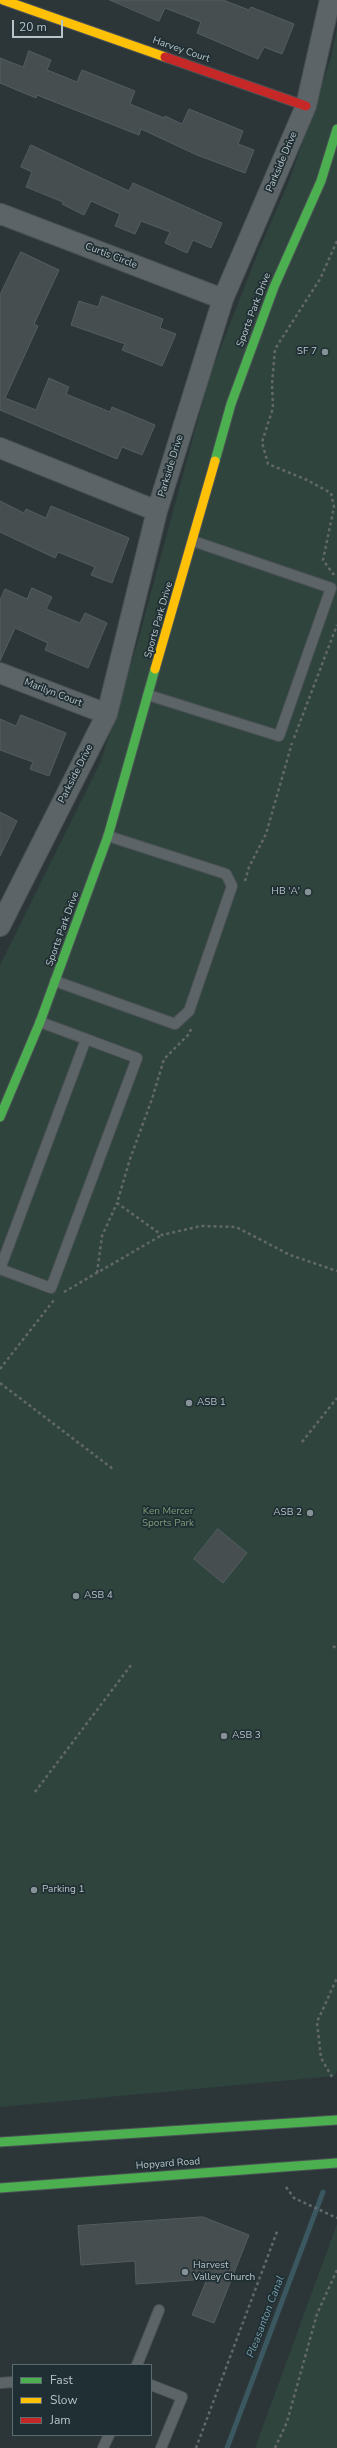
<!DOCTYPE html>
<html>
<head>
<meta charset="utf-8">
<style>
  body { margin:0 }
  #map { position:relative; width:337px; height:2448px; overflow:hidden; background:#2c3639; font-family:"Nunito Sans",sans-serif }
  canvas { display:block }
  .legend { position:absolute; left:12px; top:2364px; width:140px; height:72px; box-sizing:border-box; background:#202f33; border:1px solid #5c6b6f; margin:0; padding:5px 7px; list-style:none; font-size:12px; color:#b7c4c9 }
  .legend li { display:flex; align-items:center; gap:8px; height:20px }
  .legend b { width:20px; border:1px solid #5c6b6f }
  .scale { position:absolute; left:12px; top:20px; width:51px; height:18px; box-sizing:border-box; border:2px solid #b7c4c9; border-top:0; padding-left:5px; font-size:12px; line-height:14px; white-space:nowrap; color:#b7c4c9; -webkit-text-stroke:3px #202f33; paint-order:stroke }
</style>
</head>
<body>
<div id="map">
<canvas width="337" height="2448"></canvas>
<ul class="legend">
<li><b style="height:5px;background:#4caf50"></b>Fast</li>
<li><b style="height:5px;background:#ffc107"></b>Slow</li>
<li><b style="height:5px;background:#c62828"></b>Jam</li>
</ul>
<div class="scale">20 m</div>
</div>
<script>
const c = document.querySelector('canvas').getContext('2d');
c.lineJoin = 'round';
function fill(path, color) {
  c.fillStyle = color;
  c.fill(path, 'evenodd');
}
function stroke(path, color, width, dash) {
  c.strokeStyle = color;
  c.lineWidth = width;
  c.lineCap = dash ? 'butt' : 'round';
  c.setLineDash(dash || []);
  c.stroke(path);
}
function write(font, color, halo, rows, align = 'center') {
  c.font = font + ' "Nunito Sans",sans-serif';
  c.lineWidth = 3.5;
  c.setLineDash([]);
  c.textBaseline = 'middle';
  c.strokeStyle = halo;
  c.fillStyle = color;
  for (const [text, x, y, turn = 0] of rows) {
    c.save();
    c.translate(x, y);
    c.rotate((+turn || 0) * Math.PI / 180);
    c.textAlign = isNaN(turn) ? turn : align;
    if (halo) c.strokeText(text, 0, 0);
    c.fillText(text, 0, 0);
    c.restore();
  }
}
const green = new Path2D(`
  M 337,28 L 337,2070 L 335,2076 L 0,2107 L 0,965 L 101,761 L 138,641 L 210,375 L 259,250 L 290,179 L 331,58 Z
  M 337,2224 L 337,2448 L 255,2448 Z`);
const stream = new Path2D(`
  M 227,2448 L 323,2192`);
const building = new Path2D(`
  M 110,0 L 223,0 L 249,10 L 251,7 L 294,24 L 282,54 L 264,47 L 258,59 L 197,33 L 201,22 L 165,8 L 159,21 Z
  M 29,51 L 51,60 L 47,70 L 77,82 L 82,70 L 135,91 L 130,104 L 164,118 L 165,116 L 182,124 L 189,109 L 243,131 L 238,144 L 254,150 L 245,173 L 197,155 L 141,129 L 139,135 L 37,95 L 36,98 L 0,83 L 0,58 L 23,67 Z
  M 31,145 L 129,191 L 133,183 L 222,223 L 211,248 L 193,240 L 187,253 L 165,243 L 170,232 L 141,221 L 135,234 L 115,226 L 120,214 L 91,201 L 84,215 L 62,204 L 63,202 L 26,187 L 32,172 L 21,167 Z
  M 21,252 L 59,270 L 34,324 L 38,326 L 5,398 L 36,410 L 49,378 L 69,387 L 66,394 L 110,412 L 112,407 L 155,425 L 142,455 L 122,447 L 117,459 L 0,410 L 0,295 Z
  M 102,296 L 163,319 L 160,328 L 176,334 L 162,366 L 122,350 L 125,344 L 71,325 L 79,301 L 98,307 Z
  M 0,501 L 24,513 L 26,509 L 46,518 L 51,506 L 129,538 L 112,583 L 91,575 L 95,567 L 58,552 L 55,558 L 0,532 Z
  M 32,588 L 52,597 L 46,609 L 80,623 L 85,613 L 107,623 L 88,668 L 45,650 L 48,643 L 15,628 L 0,661 L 0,600 L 5,589 L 27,599 Z
  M 21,715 L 66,733 L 49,776 L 30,769 L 33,762 L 0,750 L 0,719 L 16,726 Z
  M 0,812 L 17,821 L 0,856 Z
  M 218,1529 L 247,1553 L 223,1583 L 194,1559 Z
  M 203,2217 L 249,2235 L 214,2323 L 192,2315 L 207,2279 L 136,2284 L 135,2261 L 81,2265 L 78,2226 Z`);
const path = new Path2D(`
  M 334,575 L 323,560 L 334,507 L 331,493 L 307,480 L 268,464 L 262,442 L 273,408 L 272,384 L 275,349 L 320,279 L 337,241
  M 294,738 L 337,625
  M 245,881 L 249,867 L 266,834 L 292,743
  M 191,1029 L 189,1034 L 164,1059 L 152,1099 L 130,1159 L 117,1203 L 162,1235 L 201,1226 L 236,1227 L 290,1255 L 337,1271
  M 97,1273 L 102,1236 L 117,1203
  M 64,1292 L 162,1235
  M 0,1369 L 54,1300
  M 0,1383 L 113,1469
  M 302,1442 L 337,1398
  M 333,1646 L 337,1649
  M 35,1792 L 131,1665
  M 332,2077 L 321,2058 L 317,2022 L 337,1978
  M 286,2187 L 294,2198 L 337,2218
  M 196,2448 L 278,2229
  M 275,2448 L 287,2422 L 317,2314 L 337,2270`);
const lane = new Path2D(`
  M 148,695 L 279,736 L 331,588 L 193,541
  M 55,981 L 175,1024 L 189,1011 L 232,886 L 226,874 L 108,836
  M 40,1022 L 86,1039
  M 0,1269 L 86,1039 L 137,1058 L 51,1288 L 0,1269
  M 137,2365 L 159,2310
  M 0,2383 L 13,2382
  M 151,2385 L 182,2397 L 161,2448
  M 103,2448 L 109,2435`);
const street = new Path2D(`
  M 0,215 L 1,214 L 223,299
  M 0,448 L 157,511
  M 0,673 L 107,714
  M 0,926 L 107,714 L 157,511 L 223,299 L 306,106 L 330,0`);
const fast = new Path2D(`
  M 215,461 L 231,404 L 274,287 L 321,181 L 337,129
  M 0,1117 L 40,1022 L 108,836 L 155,669
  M 0,2142 L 337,2120
  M 0,2188 L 337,2163`);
const slow = new Path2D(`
  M 3,0 L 165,57
  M 155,669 L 215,461`);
const jam = new Path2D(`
  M 165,57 L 306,106`);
const markers = [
  [325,352,4,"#869297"],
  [308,892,4,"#869297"],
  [189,1403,4,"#869297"],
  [310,1513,4,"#869297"],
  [76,1596,4,"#869297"],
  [224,1736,4,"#869297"],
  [34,1890,4,"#869297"],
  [185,2272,4,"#869297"]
];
const streetNames = [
  ["Harvey Court",181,50,19],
  ["Parkside Drive",282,162,-67],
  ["Curtis Circle",111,256,21],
  ["Sports Park Drive",254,310,-69],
  ["Parkside Drive",171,466,-73],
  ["Sports Park Drive",159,620,-74],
  ["Marilyn Court",53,693,21],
  ["Parkside Drive",76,774,-63],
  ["Sports Park Drive",63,929,-70],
  ["Hopyard Road",168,2164,-4]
];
const poiNames = [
  ["SF 7",317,352,"right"],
  ["HB 'A'",300,892,"right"],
  ["ASB 1",197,1403],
  ["ASB 2",302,1513,"right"],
  ["ASB 4",84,1596],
  ["ASB 3",232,1736],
  ["Parking 1",42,1890],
  ["Harvest",193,2266],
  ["Valley Church",193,2278]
];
const parkNames = [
  ["Ken Mercer",168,1512],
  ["Sports Park",168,1524]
];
const waterNames = [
  ["Pleasanton Canal",266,2317,-69]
];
fill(green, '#2f443d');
stroke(stream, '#3b5760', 5);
fill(building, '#464e50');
stroke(building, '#545d61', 1);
stroke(lane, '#4a5154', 12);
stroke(street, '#4a5154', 22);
stroke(fast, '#4a5154', 11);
stroke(slow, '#4a5154', 11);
stroke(jam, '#4a5154', 11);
stroke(path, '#62686a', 2.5, [3, 3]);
stroke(lane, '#5c6467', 10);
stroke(street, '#5c6467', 20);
stroke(fast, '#4caf50', 9);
stroke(slow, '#ffc107', 9);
stroke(jam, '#c62828', 9);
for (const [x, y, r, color] of markers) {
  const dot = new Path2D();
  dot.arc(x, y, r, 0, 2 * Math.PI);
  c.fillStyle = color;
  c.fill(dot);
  stroke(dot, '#202f33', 1.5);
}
write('10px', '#b7c4c9', '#202f33', streetNames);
write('10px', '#b7c4c9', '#202f33', poiNames, 'left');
write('10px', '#7c9d77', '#202f33', parkNames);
write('italic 11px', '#7399a5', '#202f33', waterNames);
</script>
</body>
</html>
